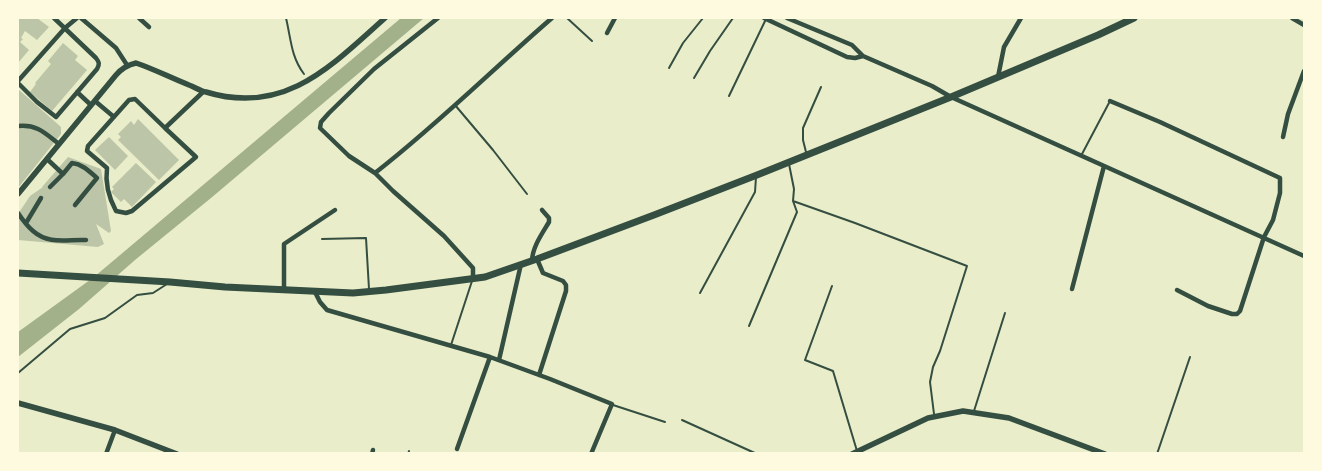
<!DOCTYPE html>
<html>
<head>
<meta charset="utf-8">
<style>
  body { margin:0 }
  #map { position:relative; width:1322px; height:471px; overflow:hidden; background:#e9edc9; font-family:Signika,sans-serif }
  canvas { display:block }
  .frame { position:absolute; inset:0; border:19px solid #fefae0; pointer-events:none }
</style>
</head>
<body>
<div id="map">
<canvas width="1322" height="471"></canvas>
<div class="frame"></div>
</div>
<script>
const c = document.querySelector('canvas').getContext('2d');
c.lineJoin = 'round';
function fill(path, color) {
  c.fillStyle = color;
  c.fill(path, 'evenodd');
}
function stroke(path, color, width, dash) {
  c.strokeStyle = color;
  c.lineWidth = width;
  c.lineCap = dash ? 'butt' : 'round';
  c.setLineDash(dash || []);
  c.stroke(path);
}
const water = new Path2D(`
  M 401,18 L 424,18 L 211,198 L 135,260 L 79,309 L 18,357 L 18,332 L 94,277 Z`);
const building = new Path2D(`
  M 18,18 L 37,18 L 49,27 L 37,40 L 25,31 L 21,38 L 23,39 L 20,42 L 29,50 L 18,63 Z
  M 63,43 L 78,56 L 75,60 L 87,70 L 52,111 L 30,92 L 36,84 L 35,83 L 51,64 L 48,61 Z
  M 18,89 L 61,127 L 61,134 L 18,188 Z
  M 138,119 L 179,160 L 159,180 L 118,140 L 121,137 L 118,134 L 131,121 L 134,125 Z
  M 109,137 L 128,156 L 115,170 L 95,150 Z
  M 68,157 L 101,169 L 111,231 L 109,233 L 96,224 L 104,244 L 98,247 L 18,240 L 18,214 L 30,196 L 43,187 L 42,187 Z
  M 136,163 L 156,182 L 132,207 L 124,199 L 121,202 L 111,192 L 114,189 L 112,187 Z`);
const path = new Path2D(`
  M 286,18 C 291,39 291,57 304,74`);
const service = new Path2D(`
  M 567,18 L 592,41
  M 669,68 L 683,43 L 703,18
  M 694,78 L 710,51 L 733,18
  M 729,96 L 766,19
  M 455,105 L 493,150 L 527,194
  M 806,152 L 803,140 L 803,128 L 821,87
  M 1082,154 L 1110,101
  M 793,201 L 855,223 L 967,266 L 940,351 L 933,367 L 930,382 L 934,414
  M 322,239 L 366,238 L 369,289
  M 832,286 L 805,360 L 833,371 L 857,451
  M 700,293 L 755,192 L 756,177
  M 749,326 L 797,212 L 793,201 L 794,189 L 789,164
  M 451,345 L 472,281
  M 18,373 L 70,329 L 105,318 L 137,295 L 153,293 L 167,284
  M 613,405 L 665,422
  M 974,411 L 1005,313
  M 682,420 L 757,454
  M 408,454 L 409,451
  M 1157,454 L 1190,357`);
const minor = new Path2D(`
  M 81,18 L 116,48 L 127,65
  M 139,18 L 149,27
  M 438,18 L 374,69 L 329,113 L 321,122 L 320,128 L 349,156 L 375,173 L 393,191 L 444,236 L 473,268 L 473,279
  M 764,18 L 847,57 L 855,58 L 863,56
  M 787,18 L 852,45 L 863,56 L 932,86 L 951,97 L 1304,256
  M 1292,18 L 1304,25
  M 607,33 L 615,18
  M 998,77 L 1004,47 L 1021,18
  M 18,81 L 65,28 L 77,18
  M 18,83 L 37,102 L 56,117 L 97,69 C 100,64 99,62 96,58 L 54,18
  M 77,92 L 91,105
  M 95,101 L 114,117
  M 1110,101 L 1160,122 L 1280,178 L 1280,193 L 1273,220 L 1264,237 L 1240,311 L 1237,314 L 1232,314 L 1208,306 L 1177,290
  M 18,126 C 37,124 45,133 59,144
  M 165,128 L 196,157 L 132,211 L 126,213 L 116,211 C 109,198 105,183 107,168 L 87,151 L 88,146 L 129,100 L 135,99 L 165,128 L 203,92
  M 1283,137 L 1288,114 L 1304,71
  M 47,159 L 63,174 L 50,187
  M 375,173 C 437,125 493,69 552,18
  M 63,174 L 72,163 C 82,164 89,171 97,178 L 75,205
  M 18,213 C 22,219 27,226 33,231 C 49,245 67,239 86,240
  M 26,223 L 41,198
  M 537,259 L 543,273 L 563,281 L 566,285 L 566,291 L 539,375
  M 532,260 C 533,246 542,234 549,222 L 549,218 L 542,210
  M 1072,289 L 1104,166
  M 284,290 L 284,244 L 335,210
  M 315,292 L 320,302 L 327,310 L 490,357 L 550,379 L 612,404 L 591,454
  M 499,360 L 521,264
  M 457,449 L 490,357
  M 106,454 L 115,430
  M 372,454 L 373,450`);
const tertiary = new Path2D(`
  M 18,194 L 116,75 C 122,68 127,65 136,63 C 154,69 171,78 189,85 C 195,87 200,91 206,92 C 285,116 331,66 385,18
  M 18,403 L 115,430 L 177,454
  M 852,454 L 928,418 L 963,411 L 1009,418 L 1105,454`);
const primary = new Path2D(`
  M 18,273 L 170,282 L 225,287 L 353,293 L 386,290 L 485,277 L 537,259 L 654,215 L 757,175 L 951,97 L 1098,35 L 1134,18`);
fill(water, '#a3b18a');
fill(building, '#bcc5a7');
stroke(path, '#344e41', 2);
stroke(service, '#344e41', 2);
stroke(minor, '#344e41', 4.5);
stroke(tertiary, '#344e41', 5.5);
stroke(primary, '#344e41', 7);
</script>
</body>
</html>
